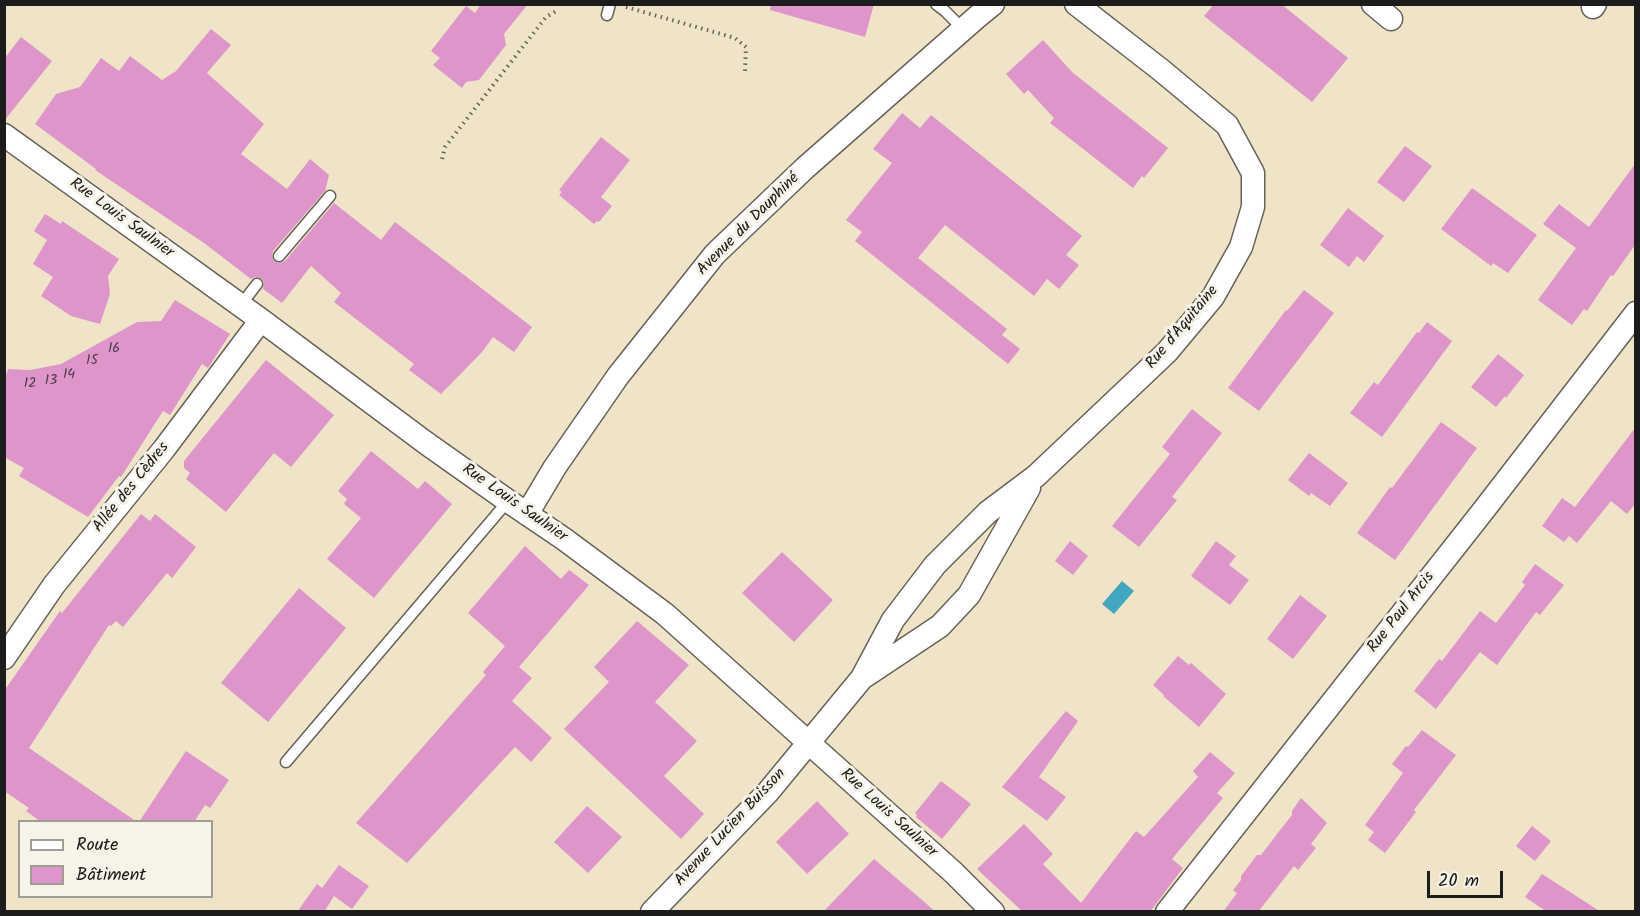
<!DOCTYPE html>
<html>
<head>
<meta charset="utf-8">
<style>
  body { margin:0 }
  #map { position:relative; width:1640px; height:916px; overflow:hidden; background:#efe4c7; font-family:Kalam,sans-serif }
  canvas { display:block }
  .frame { position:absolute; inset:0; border:6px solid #1c1c1c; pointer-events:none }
  .legend { position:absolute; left:18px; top:820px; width:195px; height:78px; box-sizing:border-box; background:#f7f3e8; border:2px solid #9f9d96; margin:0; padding:8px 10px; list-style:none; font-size:18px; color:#1c1c1c }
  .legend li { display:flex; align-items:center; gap:12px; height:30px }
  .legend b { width:30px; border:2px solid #9f9d96 }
  .scale { position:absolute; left:1427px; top:871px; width:76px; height:27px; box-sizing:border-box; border:3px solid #1c1c1c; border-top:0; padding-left:8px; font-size:18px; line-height:21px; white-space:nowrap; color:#1c1c1c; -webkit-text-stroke:4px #f7f3e8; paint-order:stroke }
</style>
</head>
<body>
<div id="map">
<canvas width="1640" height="916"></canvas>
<div class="frame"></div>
<ul class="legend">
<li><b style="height:8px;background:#fff"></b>Route</li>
<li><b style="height:16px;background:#dd95ca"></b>Bâtiment</li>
</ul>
<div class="scale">20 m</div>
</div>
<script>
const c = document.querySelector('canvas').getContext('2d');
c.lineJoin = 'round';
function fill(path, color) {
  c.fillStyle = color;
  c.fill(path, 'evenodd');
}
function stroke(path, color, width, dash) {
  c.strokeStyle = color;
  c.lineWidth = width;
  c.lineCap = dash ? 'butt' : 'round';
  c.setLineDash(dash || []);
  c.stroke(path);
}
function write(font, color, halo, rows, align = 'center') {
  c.font = font + ' Kalam,sans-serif';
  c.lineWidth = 6;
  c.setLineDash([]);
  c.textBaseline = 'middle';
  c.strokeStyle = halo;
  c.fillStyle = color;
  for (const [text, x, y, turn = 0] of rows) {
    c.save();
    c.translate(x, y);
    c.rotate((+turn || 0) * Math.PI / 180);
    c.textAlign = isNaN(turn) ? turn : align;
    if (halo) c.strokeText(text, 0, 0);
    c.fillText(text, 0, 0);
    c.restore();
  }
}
const water = new Path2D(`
  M 1122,581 L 1134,591 L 1114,614 L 1102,604 Z`);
const building = new Path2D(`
  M 481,4 L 528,4 L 504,34 L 506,45 L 479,80 L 466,82 L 462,88 L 433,65 L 440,58 L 431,51 L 466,6 L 475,13 Z
  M 771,4 L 874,4 L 865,37 L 770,10 Z
  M 1214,4 L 1281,4 L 1348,58 L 1312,102 L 1204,16 Z
  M 211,29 L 231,45 L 207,73 L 264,124 L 241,154 L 287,189 L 310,159 L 329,175 L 325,191 L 273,251 L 272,255 L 274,261 L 278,263 L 285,261 L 334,203 L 381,240 L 395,222 L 532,327 L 514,352 L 493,337 L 482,352 L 441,394 L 409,370 L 414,364 L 334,302 L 341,293 L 311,266 L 282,303 L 263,289 L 264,282 L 261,278 L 255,277 L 251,279 L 204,243 L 95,170 L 96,169 L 35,124 L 56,94 L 80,87 L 101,58 L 119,71 L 130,56 L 162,80 L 176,71 Z
  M 21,37 L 52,61 L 4,121 L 4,59 Z
  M 1043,40 L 1072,72 L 1168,148 L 1144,178 L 1142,176 L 1133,188 L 1050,123 L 1054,118 L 1028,90 L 1024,94 L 1006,74 Z
  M 902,113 L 920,128 L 931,115 L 1082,236 L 1066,255 L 1079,265 L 1059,289 L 1047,279 L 1034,296 L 945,225 L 918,258 L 1007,329 L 1002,335 L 1020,349 L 1008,364 L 855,241 L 862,232 L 846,220 L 892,163 L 873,149 Z
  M 601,137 L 630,160 L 601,197 L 612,206 L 599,222 L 597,221 L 594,224 L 559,195 L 562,192 L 559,190 Z
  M 1405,146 L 1432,166 L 1404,202 L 1377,182 Z
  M 1635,164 L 1635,245 L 1613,276 L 1611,275 L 1587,311 L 1584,309 L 1572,325 L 1538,300 L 1576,248 L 1543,224 L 1559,204 L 1589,227 Z
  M 1472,188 L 1537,235 L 1508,273 L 1493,263 L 1491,266 L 1441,229 Z
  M 1348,208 L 1384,236 L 1364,262 L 1357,256 L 1349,267 L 1320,245 Z
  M 45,214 L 61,224 L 62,221 L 119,259 L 108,276 L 110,294 L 100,324 L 71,316 L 41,296 L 53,277 L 33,264 L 47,240 L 34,231 Z
  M 1304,290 L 1334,313 L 1259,411 L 1228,388 L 1286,310 L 1287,311 Z
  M 175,300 L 230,334 L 208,368 L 202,364 L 170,415 L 163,411 L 121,477 L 119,476 L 88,517 L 19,476 L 24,468 L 4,457 L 4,382 L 8,369 L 30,370 L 61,364 L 137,322 L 161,321 Z
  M 1427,322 L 1452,341 L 1382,437 L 1350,413 L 1374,382 L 1378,385 L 1417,332 L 1419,333 Z
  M 1498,354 L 1524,375 L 1506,398 L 1505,396 L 1496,407 L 1471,387 Z
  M 266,360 L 334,415 L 291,467 L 274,453 L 226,512 L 186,479 L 190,473 L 184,468 L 184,461 Z
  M 1192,409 L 1222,433 L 1172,497 L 1177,500 L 1139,547 L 1112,526 L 1170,454 L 1162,447 Z
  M 1441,422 L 1477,448 L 1395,560 L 1357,533 L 1390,487 L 1392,488 Z
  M 1635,428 L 1635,504 L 1627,514 L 1611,501 L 1577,543 L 1569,536 L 1564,542 L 1542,526 L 1562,498 L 1575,507 Z
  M 371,451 L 418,489 L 425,481 L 452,504 L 374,598 L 327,559 L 361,518 L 344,504 L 347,499 L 338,491 Z
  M 1309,453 L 1348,483 L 1330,506 L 1311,493 L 1309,496 L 1288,480 Z
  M 141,514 L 150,521 L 155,514 L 196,547 L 172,578 L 167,573 L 123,627 L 116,621 L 111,626 L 109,625 L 29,748 L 137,822 L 41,822 L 26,811 L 29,808 L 4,791 L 4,691 L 60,611 L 62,613 Z
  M 1070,541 L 1088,556 L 1073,575 L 1055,561 Z
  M 1216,541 L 1236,556 L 1229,565 L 1249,580 L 1230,605 L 1191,576 Z
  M 525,546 L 561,579 L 569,570 L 589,585 L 519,667 L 532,678 L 512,701 L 552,738 L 531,762 L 515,747 L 407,863 L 356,823 L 486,675 L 483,672 L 505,646 L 468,613 Z
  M 782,552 L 833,600 L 794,642 L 742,593 Z
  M 1535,564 L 1564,585 L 1540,615 L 1536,612 L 1497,665 L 1480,652 L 1436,709 L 1414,691 L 1439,659 L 1442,661 L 1480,611 L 1496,623 L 1525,585 L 1522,582 Z
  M 299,588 L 346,628 L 268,722 L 221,683 Z
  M 1300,595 L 1327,616 L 1293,659 L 1267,639 Z
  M 637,621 L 689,665 L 655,702 L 697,741 L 664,776 L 704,814 L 681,839 L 564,729 L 609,682 L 594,667 Z
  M 1178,656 L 1189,665 L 1191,663 L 1226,694 L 1199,727 L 1163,696 L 1164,695 L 1153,685 Z
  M 1066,711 L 1078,721 L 1039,777 L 1066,797 L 1047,821 L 1002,787 Z
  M 1422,730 L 1456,755 L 1414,810 L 1416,812 L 1385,853 L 1368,840 L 1374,832 L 1365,825 L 1403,773 L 1392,764 L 1406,746 L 1408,747 Z
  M 186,751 L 229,780 L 210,808 L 205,805 L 194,822 L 139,822 Z
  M 1210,752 L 1235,773 L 1217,793 L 1223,798 L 1172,859 L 1183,868 L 1150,912 L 1023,912 L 977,869 L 1024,824 L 1053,854 L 1043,864 L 1081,903 L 1136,831 L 1144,837 L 1198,777 L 1193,771 Z
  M 941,781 L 971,804 L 942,839 L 916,817 L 917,815 L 915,813 Z
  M 1301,798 L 1327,823 L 1311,844 L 1316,848 L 1298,870 L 1294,866 L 1258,912 L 1223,912 L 1237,893 L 1233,890 L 1241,880 L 1241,876 L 1257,855 L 1261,855 L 1277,834 L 1292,815 L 1292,811 Z
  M 817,801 L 849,834 L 807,874 L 776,842 Z
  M 587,806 L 622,837 L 588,873 L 554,842 Z
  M 1532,826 L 1551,841 L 1535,861 L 1516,846 Z
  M 874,859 L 936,912 L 823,912 Z
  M 339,865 L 369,886 L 352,909 L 334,896 L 324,912 L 297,912 L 317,884 L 322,888 Z
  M 1542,874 L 1601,912 L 1547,912 L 1525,897 Z`);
const path = new Path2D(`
  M 626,7 L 735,38 L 746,47 L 745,71
  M 442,159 L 445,147 L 546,17 L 558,10`);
const service = new Path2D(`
  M 936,4 L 945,11 L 963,29
  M 607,15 L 610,4
  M 279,256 L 330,196
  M 240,306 L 257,284
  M 286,762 L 508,501`);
const minor = new Path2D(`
  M 1373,4 L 1391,19
  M 1593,7 L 1595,4
  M 4,135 L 261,320 L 426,443 L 508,501 L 564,539 L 665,614 L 954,873 L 993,912
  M 527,514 L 555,467 L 618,376 L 715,254 L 805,168 L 977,17 L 993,4
  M 4,658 L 54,585 L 164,449 L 261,320
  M 865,676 L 940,626 L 969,595 L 1029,488
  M 652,912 L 768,792 L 862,678 L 893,620 L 935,565 L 988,512 L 1036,476 L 1167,352 L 1213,297 L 1241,247 L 1253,207 L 1253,173 L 1227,125 L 1161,70 L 1076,4
  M 1167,912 L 1483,511 L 1636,313`);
const numberNames = [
  ["16",114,350],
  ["15",92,362],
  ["14",69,376],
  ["13",51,382],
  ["12",30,385]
];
const streetNames = [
  ["Rue Louis Saulnier",121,219,36],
  ["Avenue du Dauphiné",749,225,-45],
  ["Rue d'Aquitaine",1183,328,-50],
  ["Allée des Cèdres",132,488,-51],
  ["Rue Louis Saulnier",514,504,35],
  ["Rue Paul Arcis",1402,613,-52],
  ["Rue Louis Saulnier",888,814,42],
  ["Avenue Lucien Buisson",731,828,-47]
];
fill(water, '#3fa8bf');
fill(building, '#dd95ca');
stroke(service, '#666258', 13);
stroke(minor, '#666258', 25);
stroke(path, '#666258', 4, [1.5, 4.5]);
stroke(service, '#fff', 10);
stroke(minor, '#fff', 22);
write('14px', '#4c3a48', null, numberNames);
write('16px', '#1c1c1c', '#f7f3e8', streetNames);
</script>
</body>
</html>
